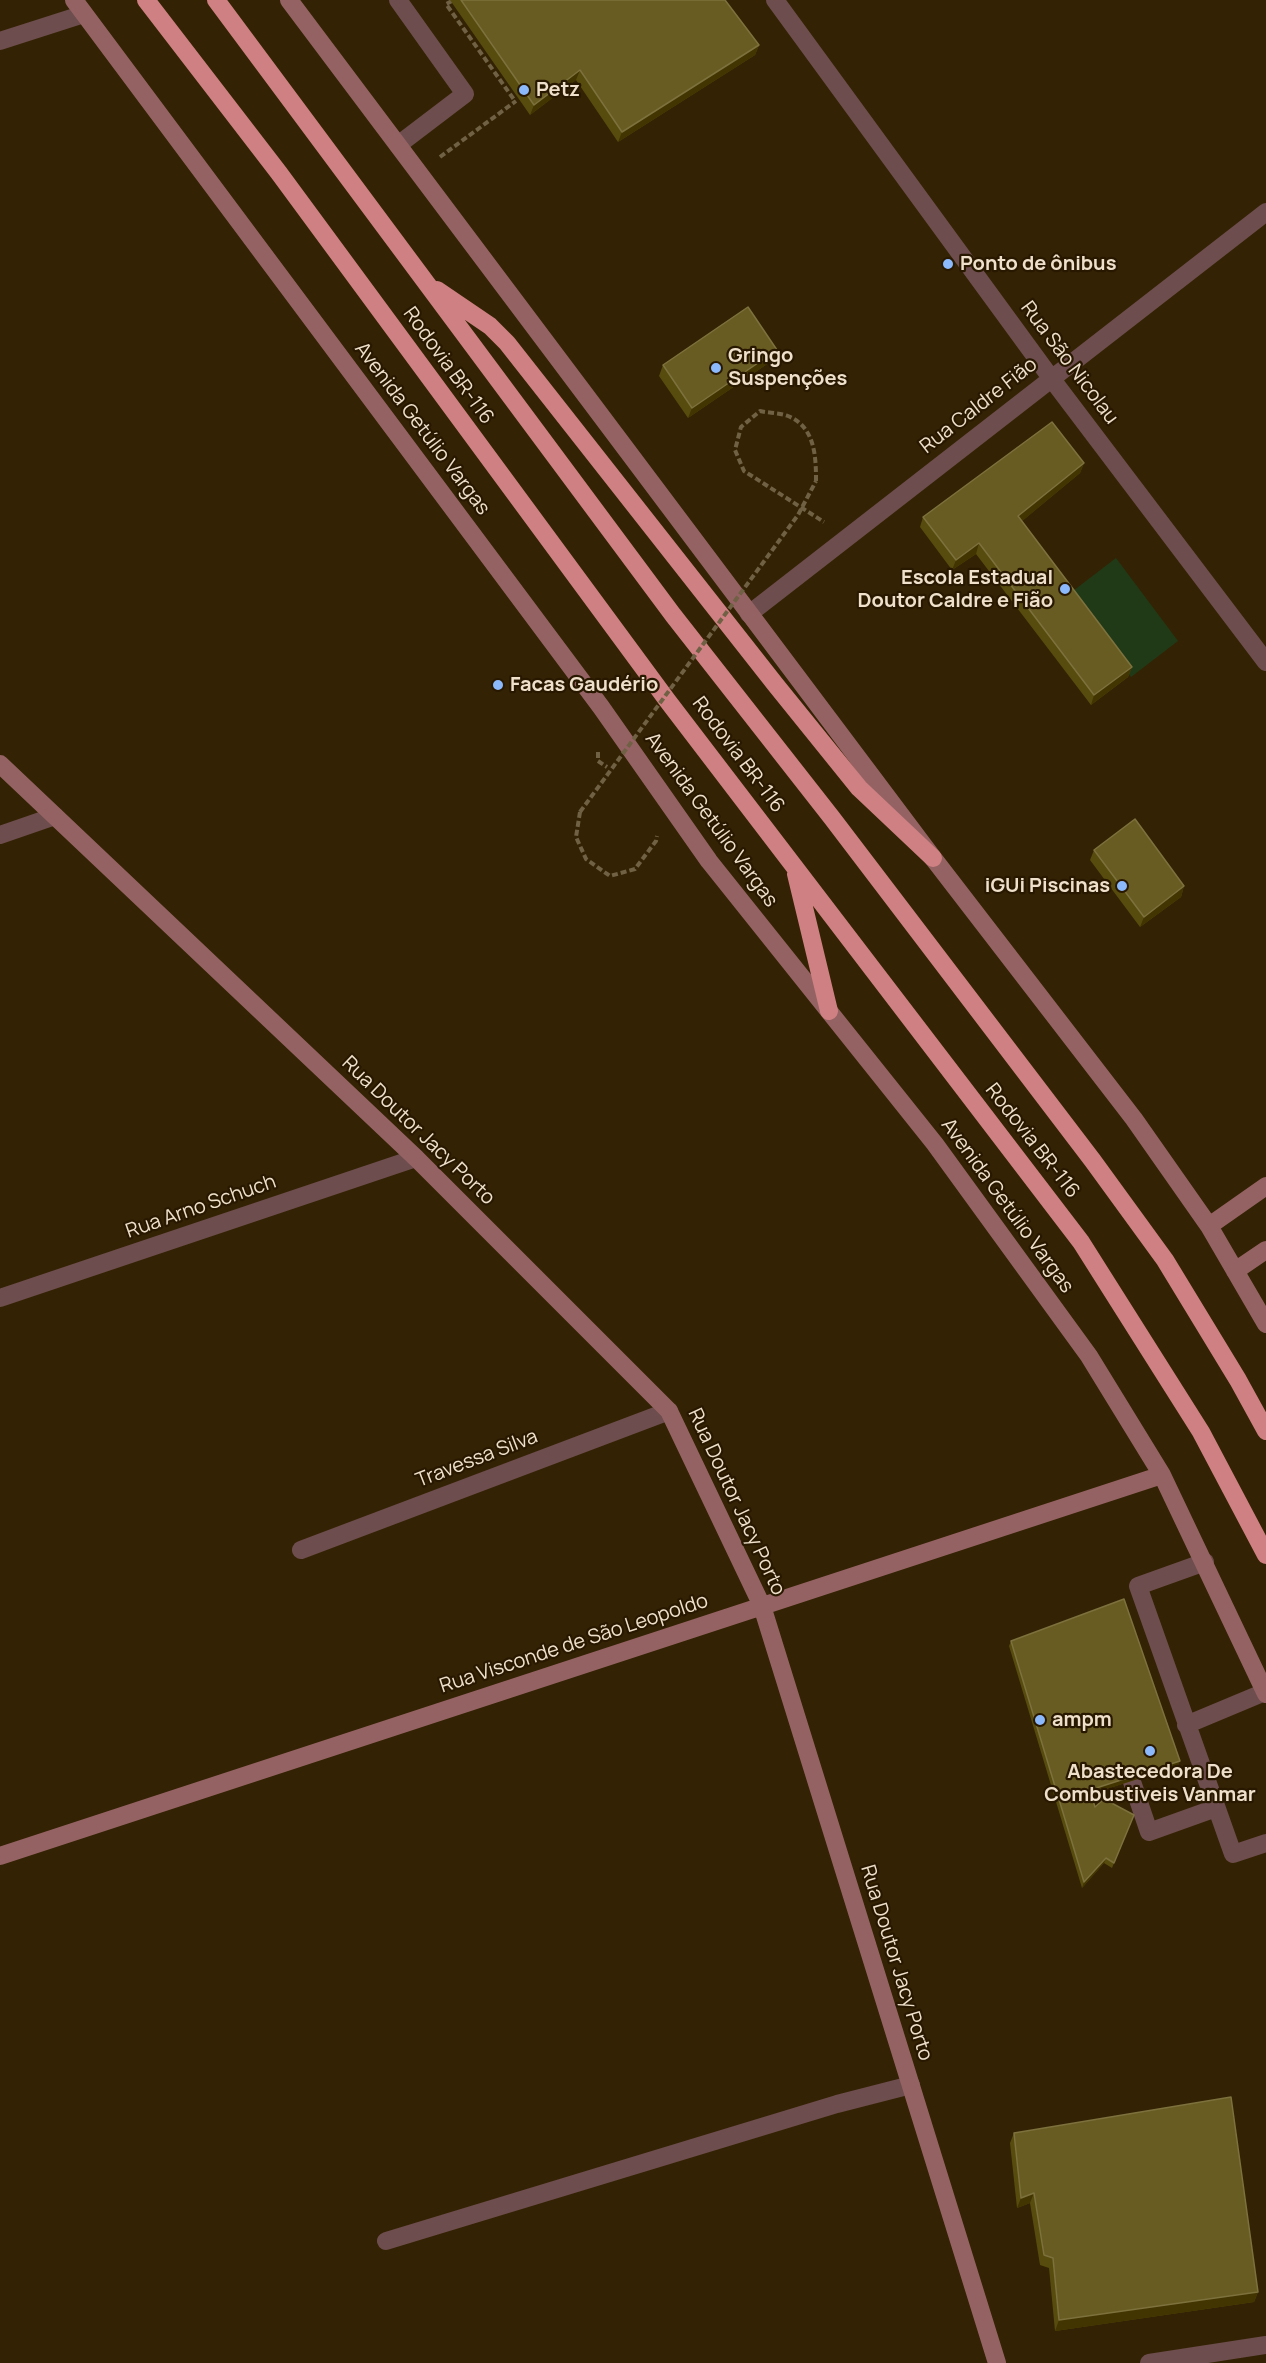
<!DOCTYPE html>
<html>
<head>
<meta charset="utf-8">
<style>
  body { margin:0 }
  canvas { display:block; background:#332203 }
</style>
</head>
<body>
<canvas width="1266" height="2363"></canvas>
<script>
const c = document.querySelector('canvas').getContext('2d');
c.lineJoin = 'round';
function fill(path, color) {
  c.fillStyle = color;
  c.fill(path, 'evenodd');
}
function stroke(path, color, width, dash) {
  c.strokeStyle = color;
  c.lineWidth = width;
  c.lineCap = dash ? 'butt' : 'round';
  c.setLineDash(dash || []);
  c.stroke(path);
}
function write(font, color, halo, rows, align = 'center') {
  c.font = font + ' Manrope,sans-serif';
  c.lineWidth = 4.5;
  c.setLineDash([]);
  c.textBaseline = 'middle';
  c.strokeStyle = halo;
  c.fillStyle = color;
  for (const [text, x, y, turn = 0] of rows) {
    c.save();
    c.translate(x, y);
    c.rotate((+turn || 0) * Math.PI / 180);
    c.textAlign = isNaN(turn) ? turn : align;
    if (halo) c.strokeText(text, 0, 0);
    c.fillText(text, 0, 0);
    c.restore();
  }
}
const green = new Path2D(`
  M 1116,558 L 1178,641 L 1131,677 L 1069,594 Z`);
const path = new Path2D(`
  M 452,1 L 446,4 L 515,101
  M 440,157 L 516,101
  M 816,481 C 816,456 815,427 788,416 C 780,413 769,413 760,411 L 741,427 L 735,450 L 744,471 L 824,522
  M 598,752 L 598,761 L 607,767
  M 580,812 L 576,837 L 586,859 L 610,876 L 635,869 L 656,841 L 657,836`);
const lane = new Path2D(`
  M 398,145 L 465,94 L 398,0
  M 1205,1562 L 1138,1586 L 1233,1854 L 1266,1843
  M 1186,1725 L 1265,1692
  M 1124,1758 L 1149,1832 L 1216,1808
  M 386,2241 L 837,2104 L 911,2085
  M 1149,2363 L 1266,2345`);
const street = new Path2D(`
  M 775,0 L 1051,378 L 1266,662
  M 0,41 L 84,14
  M 749,614 L 1266,212
  M 0,835 L 55,816
  M 0,1298 L 416,1158
  M 301,1550 L 669,1411`);
const secondary = new Path2D(`
  M 74,0 L 601,707 L 709,861 L 935,1144 L 1089,1356 L 1162,1475 L 1266,1694
  M 289,0 L 933,858 L 1134,1119 L 1209,1226 L 1266,1324
  M 0,764 L 416,1158 L 669,1411 L 762,1606 L 997,2363
  M 1209,1226 L 1266,1186
  M 1235,1271 L 1266,1250
  M 0,1856 L 1162,1475`);
const highway = new Path2D(`
  M 146,0 L 279,173 L 667,700 L 1081,1242 L 1201,1432 L 1266,1555
  M 216,0 L 673,615 L 832,818 L 1093,1161 L 1165,1260 L 1238,1380 L 1266,1431
  M 437,290 L 490,326 L 507,343 L 775,684 L 859,788 L 933,858
  M 796,874 L 829,1011`);
const pathBridge = new Path2D(`
  M 580,812 L 798,515 L 816,481`);
const wall = new Path2D(`
  M 450,0 L 725,0 L 759,45 L 755,55 L 618,142 L 576,80 L 530,115 Z
  M 773,360 L 688,418 L 659,376 L 663,365 Z
  M 1084,463 L 1080,473 L 1022,521 L 1132,667 L 1128,677 L 1091,705 L 976,554 L 952,570 L 920,527 L 923,517 Z
  M 1094,850 L 1184,886 L 1181,897 L 1140,927 L 1090,860 Z
  M 1011,1641 L 1178,1766 L 1091,1794 L 1095,1807 L 1134,1815 L 1112,1868 L 1104,1863 L 1082,1888 L 1009,1646 Z
  M 1014,2133 L 1258,2292 L 1254,2302 L 1055,2331 L 1049,2268 L 1040,2265 L 1030,2203 L 1017,2208 L 1010,2143 Z`);
const shadedWall = new Path2D(`
  M 759,45 L 755,55 L 618,142 L 622,132 Z
  M 580,70 L 576,80 L 530,115 L 534,105 Z
  M 777,350 L 773,360 L 688,418 L 692,408 Z
  M 1084,463 L 1080,473 L 1015,527 L 1018,516 Z
  M 979,543 L 976,554 L 952,570 L 956,560 Z
  M 1132,667 L 1128,677 L 1091,705 L 1094,695 Z
  M 1184,886 L 1181,897 L 1140,927 L 1144,917 Z
  M 1180,1761 L 1178,1766 L 1088,1795 L 1090,1790 Z
  M 1106,1858 L 1104,1863 L 1082,1888 L 1084,1882 Z
  M 1034,2193 L 1030,2203 L 1017,2208 L 1021,2198 Z
  M 1258,2292 L 1254,2302 L 1055,2331 L 1059,2320 Z`);
const building = new Path2D(`
  M 461,0 L 725,0 L 759,45 L 622,132 L 580,70 L 534,105 Z
  M 748,307 L 777,350 L 692,408 L 663,365 Z
  M 1052,422 L 1084,463 L 1018,516 L 1132,667 L 1094,695 L 979,543 L 956,560 L 923,517 Z
  M 1135,819 L 1184,886 L 1144,917 L 1094,850 Z
  M 1124,1599 L 1180,1761 L 1090,1790 L 1095,1807 L 1104,1799 L 1134,1815 L 1114,1863 L 1106,1858 L 1084,1882 L 1011,1641 Z
  M 1231,2097 L 1258,2292 L 1059,2320 L 1053,2258 L 1044,2255 L 1034,2193 L 1021,2198 L 1014,2133 Z`);
const markers = [
  [524,90,6,"#8cb9fc"],
  [948,264,6,"#8cb9fc"],
  [716,368,6,"#8cb9fc"],
  [1065,589,6,"#8cb9fc"],
  [498,685,6,"#8cb9fc"],
  [1122,886,6,"#8cb9fc"],
  [1040,1720,6,"#8cb9fc"],
  [1150,1751,6,"#8cb9fc"]
];
const poiNames = [
  ["Petz",536,90],
  ["Ponto de ônibus",960,264],
  ["Gringo",728,356],
  ["Suspenções",728,379],
  ["Escola Estadual",1053,578,"right"],
  ["Doutor Caldre e Fião",1053,601,"right"],
  ["Facas Gaudério",510,685],
  ["iGUi Piscinas",1110,886,"right"],
  ["ampm",1052,1720],
  ["Abastecedora De",1150,1772,"center"],
  ["Combustiveis Vanmar",1150,1795,"center"]
];
const streetNames = [
  ["Rua São Nicolau",1069,363,53],
  ["Rodovia BR-116",448,366,54],
  ["Rua Caldre Fião",979,406,-38],
  ["Avenida Getúlio Vargas",422,429,53],
  ["Rodovia BR-116",738,755,53],
  ["Avenida Getúlio Vargas",711,820,54],
  ["Rua Doutor Jacy Porto",418,1131,44],
  ["Rodovia BR-116",1032,1141,52],
  ["Avenida Getúlio Vargas",1007,1206,54],
  ["Rua Arno Schuch",201,1207,-19],
  ["Travessa Silva",477,1459,-21],
  ["Rua Doutor Jacy Porto",736,1502,65],
  ["Rua Visconde de São Leopoldo",574,1644,-18],
  ["Rua Doutor Jacy Porto",896,1963,73]
];
fill(green, '#203a17');
stroke(path, '#706044', 4, [6, 3]);
stroke(lane, '#6d4d4d', 18);
stroke(street, '#6d4d4d', 18);
stroke(secondary, '#956263', 18);
stroke(highway, '#cf8082', 18);
stroke(pathBridge, '#706044', 4, [6, 3]);
fill(wall, '#574c0e');
fill(shadedWall, '#423501');
fill(building, '#685c22');
stroke(building, '#7d713d', 1.5);
for (const [x, y, r, color] of markers) {
  const dot = new Path2D();
  dot.arc(x, y, r, 0, 2 * Math.PI);
  c.fillStyle = color;
  c.fill(dot);
  stroke(dot, '#291800', 2);
}
write('bold 20px', '#eee0ca', '#291800', poiNames, 'left');
write('20px', '#eee0ca', '#291800', streetNames);
</script>
</body>
</html>
